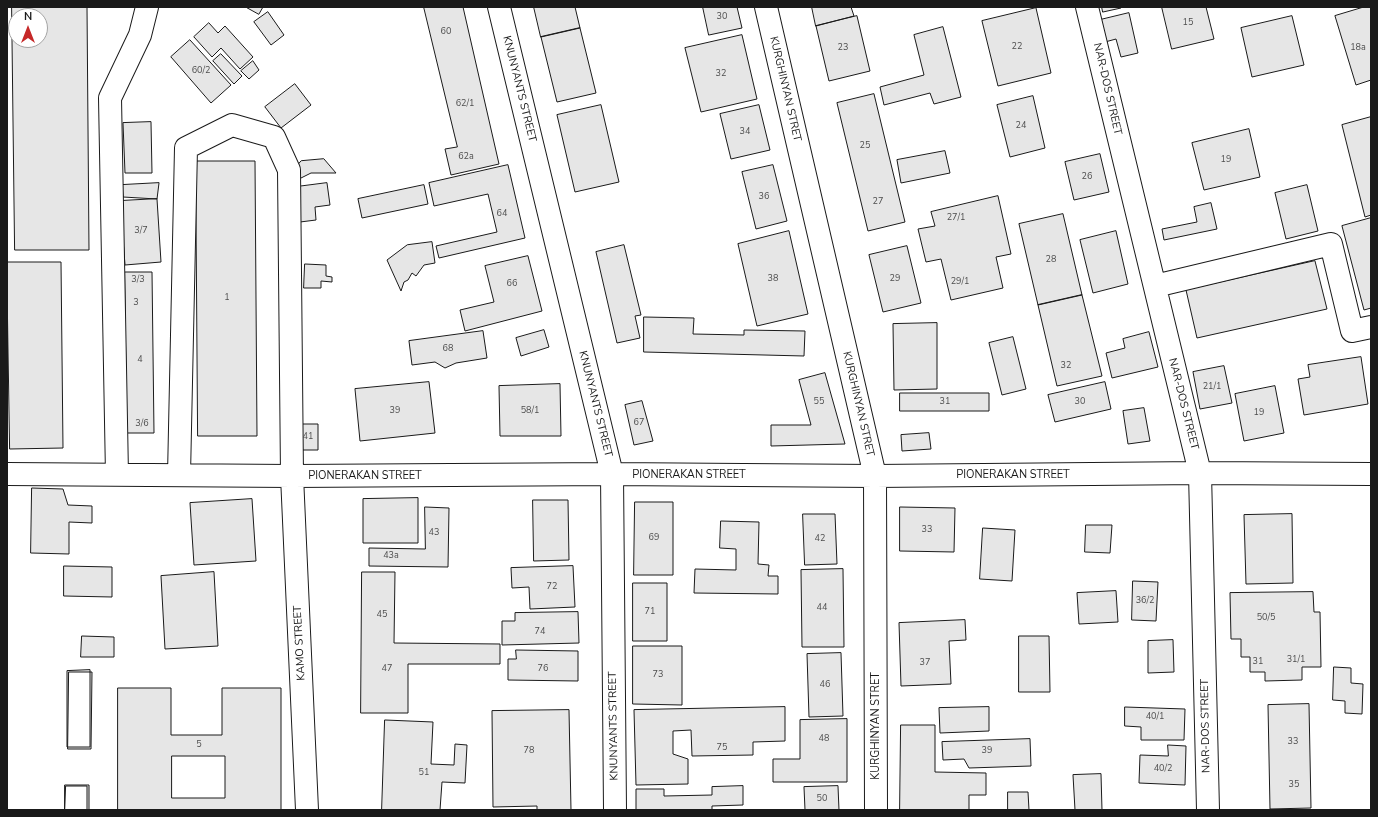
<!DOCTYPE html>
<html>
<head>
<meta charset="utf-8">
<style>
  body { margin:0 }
  #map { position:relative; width:1378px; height:817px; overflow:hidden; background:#fff; font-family:"Nunito Sans",sans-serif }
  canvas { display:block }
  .frame { position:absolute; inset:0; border:8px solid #1a1a1a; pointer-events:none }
  .north { position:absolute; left:8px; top:8px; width:40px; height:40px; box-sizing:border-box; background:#fff; border:1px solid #a3a3a3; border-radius:50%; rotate:0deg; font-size:11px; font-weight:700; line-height:16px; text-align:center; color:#1a1a1a }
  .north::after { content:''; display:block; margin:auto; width:14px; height:18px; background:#c62828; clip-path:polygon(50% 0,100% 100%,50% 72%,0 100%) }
</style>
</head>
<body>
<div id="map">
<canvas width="1378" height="817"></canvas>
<div class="frame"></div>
<div class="north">N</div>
</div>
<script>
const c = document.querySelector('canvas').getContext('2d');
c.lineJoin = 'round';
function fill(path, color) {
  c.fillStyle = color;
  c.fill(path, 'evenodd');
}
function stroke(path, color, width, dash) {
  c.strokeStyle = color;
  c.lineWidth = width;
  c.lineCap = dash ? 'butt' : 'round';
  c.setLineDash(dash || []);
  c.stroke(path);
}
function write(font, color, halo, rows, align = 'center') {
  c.font = font + ' "Nunito Sans",sans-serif';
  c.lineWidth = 3;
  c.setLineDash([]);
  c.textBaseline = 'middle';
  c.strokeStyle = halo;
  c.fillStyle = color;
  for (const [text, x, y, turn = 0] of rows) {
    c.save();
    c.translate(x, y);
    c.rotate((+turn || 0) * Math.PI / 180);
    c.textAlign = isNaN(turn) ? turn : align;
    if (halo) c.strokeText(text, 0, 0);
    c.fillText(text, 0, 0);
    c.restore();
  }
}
const building = new Path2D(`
  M 12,7 L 87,7 L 89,250 L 15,250 ZM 16,16 L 40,16 L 40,40 L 16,40 Z
  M 246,7 L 263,7 L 259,14 Z
  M 424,7 L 463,7 L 499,164 L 451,175 L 445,149 L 457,147 Z
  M 534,7 L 575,7 L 580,28 L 541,37 Z
  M 703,7 L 737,7 L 742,28 L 709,35 Z
  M 812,7 L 851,7 L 854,16 L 816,26 Z
  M 1102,7 L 1121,7 L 1121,8 L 1103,12 Z
  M 1162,7 L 1206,7 L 1214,39 L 1172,49 Z
  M 1364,7 L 1371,7 L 1371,80 L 1356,85 L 1335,16 Z
  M 1036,8 L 1051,73 L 998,86 L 982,21 Z
  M 268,12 L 284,35 L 271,45 L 254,22 Z
  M 1129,13 L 1138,53 L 1121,57 L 1116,39 L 1105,42 L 1100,20 Z
  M 857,16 L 870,71 L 829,81 L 816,26 Z
  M 1292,16 L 1304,65 L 1252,77 L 1241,28 Z
  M 209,23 L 218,33 L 225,26 L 253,57 L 240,69 L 221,48 L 212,57 L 194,37 Z
  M 943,27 L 961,97 L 934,104 L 930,93 L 884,105 L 880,87 L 924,75 L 914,35 Z
  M 580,28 L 596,93 L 557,102 L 541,37 Z
  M 742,35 L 757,99 L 701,112 L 685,48 Z
  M 190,40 L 231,85 L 211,103 L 171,57 Z
  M 221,54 L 242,76 L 234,84 L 213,61 Z
  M 253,61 L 259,70 L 249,79 L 241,71 Z
  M 295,84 L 311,105 L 281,128 L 265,107 Z
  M 874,94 L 905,222 L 868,231 L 837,103 Z
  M 1033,96 L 1045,148 L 1010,157 L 997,105 Z
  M 601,105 L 619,182 L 575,192 L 557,115 Z
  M 759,105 L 770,150 L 731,159 L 720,114 Z
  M 1371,117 L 1371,215 L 1365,217 L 1342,125 Z
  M 151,122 L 152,173 L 125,173 L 123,123 Z
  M 1249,129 L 1260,177 L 1204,190 L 1192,143 Z
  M 945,151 L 950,173 L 901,183 L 897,160 Z
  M 1100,154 L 1109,192 L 1074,200 L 1065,162 Z
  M 324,159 L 336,173 L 311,173 L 299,179 L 291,172 L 301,161 Z
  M 196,161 L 255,161 L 257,436 L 198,436 Z
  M 508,165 L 525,238 L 439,258 L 436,246 L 497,232 L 488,194 L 434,206 L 429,183 Z
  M 773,165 L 787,221 L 756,229 L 742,172 Z
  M 159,183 L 157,199 L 123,197 L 122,185 Z
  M 327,183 L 330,205 L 315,207 L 316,220 L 300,222 L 296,187 Z
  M 424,185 L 428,204 L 362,218 L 358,199 Z
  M 1307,185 L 1318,231 L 1286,239 L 1275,193 Z
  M 998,196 L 1011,254 L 996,257 L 1003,288 L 951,300 L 941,259 L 926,262 L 918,229 L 935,226 L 931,212 Z
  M 157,199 L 161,262 L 125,265 L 120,201 Z
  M 1211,203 L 1217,229 L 1164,240 L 1162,229 L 1197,222 L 1194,207 Z
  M 1063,214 L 1082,295 L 1038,305 L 1019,224 Z
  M 1371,218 L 1371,308 L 1364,310 L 1342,226 Z
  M 789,231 L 808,314 L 757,326 L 738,244 Z
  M 1116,231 L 1128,284 L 1093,293 L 1080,240 Z
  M 432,242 L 435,263 L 424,265 L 416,276 L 412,273 L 408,280 L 404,282 L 401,291 L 387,260 L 407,245 Z
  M 624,245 L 641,315 L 635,316 L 640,338 L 617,343 L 596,252 Z
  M 907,246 L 921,303 L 883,312 L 869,255 Z
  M 528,256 L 542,311 L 465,331 L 460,310 L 494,302 L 485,266 Z
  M 1315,261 L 1327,309 L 1197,338 L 1186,290 Z
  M 7,262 L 61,262 L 63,448 L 10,449 Z
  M 305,264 L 326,265 L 326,276 L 332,277 L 332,282 L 321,281 L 321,288 L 304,288 Z
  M 125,272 L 152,272 L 154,433 L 127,433 Z
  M 1082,295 L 1102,376 L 1057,386 L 1038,305 Z
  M 644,317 L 694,318 L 693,334 L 744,335 L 744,330 L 805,331 L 804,356 L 644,352 Z
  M 937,323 L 937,389 L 894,390 L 893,324 Z
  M 544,330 L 549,347 L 521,356 L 516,338 Z
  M 483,331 L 487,358 L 456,363 L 445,368 L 435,362 L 412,365 L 409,341 Z
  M 1149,332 L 1158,367 L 1112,378 L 1106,353 L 1125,348 L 1123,339 Z
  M 1013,337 L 1026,389 L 1002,395 L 989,343 Z
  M 1361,357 L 1368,404 L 1304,415 L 1298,379 L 1310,377 L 1308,365 Z
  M 1224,366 L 1232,403 L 1200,409 L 1193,372 Z
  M 825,373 L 845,444 L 771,446 L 771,425 L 811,425 L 799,380 Z
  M 429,382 L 435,433 L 360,441 L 355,389 Z
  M 1105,382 L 1111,409 L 1055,422 L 1048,395 Z
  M 560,384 L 561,436 L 500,436 L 499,386 Z
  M 1275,386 L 1284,433 L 1244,441 L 1235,394 Z
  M 900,393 L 989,393 L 989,411 L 900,411 Z
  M 642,401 L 653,441 L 634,445 L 625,405 Z
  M 1144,408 L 1150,441 L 1128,444 L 1123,411 Z
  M 298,424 L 318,424 L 318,450 L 298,450 Z
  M 929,433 L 931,449 L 902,451 L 901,435 Z
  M 32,488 L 63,489 L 68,505 L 92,506 L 92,523 L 69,522 L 69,554 L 31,553 Z
  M 418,498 L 418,543 L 363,543 L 363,499 Z
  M 252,499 L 256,561 L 194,565 L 190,503 Z
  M 533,500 L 568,500 L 569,560 L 534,561 Z
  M 635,502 L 673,502 L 673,575 L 634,575 Z
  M 425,507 L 449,508 L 448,567 L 369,566 L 369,548 L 425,549 Z
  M 900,507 L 955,508 L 954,552 L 900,551 Z
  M 803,514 L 835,514 L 837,564 L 805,565 Z
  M 1292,514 L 1293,583 L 1246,584 L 1244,515 Z
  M 721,521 L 759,522 L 758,564 L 769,565 L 768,576 L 778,576 L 778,594 L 694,593 L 695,569 L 736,570 L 736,549 L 720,548 Z
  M 1086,525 L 1112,525 L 1110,553 L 1085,552 Z
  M 983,528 L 1015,530 L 1012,581 L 980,579 Z
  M 64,566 L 112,567 L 112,597 L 64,596 Z
  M 573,566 L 575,607 L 530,609 L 529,587 L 512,588 L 511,568 Z
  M 843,569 L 844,647 L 802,647 L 801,570 Z
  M 214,572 L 218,646 L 165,649 L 161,576 Z
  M 362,572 L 395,572 L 394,643 L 500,644 L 500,664 L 408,664 L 408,713 L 361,713 Z
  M 1133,581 L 1158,582 L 1156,621 L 1132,620 Z
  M 633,583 L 667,583 L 667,641 L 633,641 Z
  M 1116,591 L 1118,622 L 1079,624 L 1077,593 Z
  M 1313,592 L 1314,612 L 1320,612 L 1321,667 L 1302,667 L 1302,680 L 1265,681 L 1265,672 L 1250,672 L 1250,657 L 1241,657 L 1241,639 L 1231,639 L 1230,593 Z
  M 578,612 L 579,643 L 502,645 L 502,621 L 515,621 L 515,613 Z
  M 965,620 L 966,640 L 949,641 L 951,684 L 901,686 L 899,623 Z
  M 82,636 L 114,637 L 114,657 L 81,657 Z
  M 1019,636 L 1049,636 L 1050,692 L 1019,692 Z
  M 1173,640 L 1174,672 L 1148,673 L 1148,641 Z
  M 633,646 L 682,646 L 682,705 L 633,704 Z
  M 516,650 L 578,651 L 578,681 L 508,680 L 508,659 L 516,659 Z
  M 841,653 L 843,716 L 809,717 L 807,654 Z
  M 1334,667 L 1351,668 L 1351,683 L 1363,684 L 1362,714 L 1345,713 L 1345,701 L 1333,700 Z
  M 90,670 L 90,747 L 67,747 L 67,671 Z
  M 69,672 L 92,672 L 91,749 L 68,749 Z
  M 118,688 L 171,688 L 171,735 L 222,735 L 222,688 L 281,688 L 281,810 L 118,810 ZM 172,756 L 225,756 L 225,798 L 172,798 Z
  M 1309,704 L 1311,808 L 1270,809 L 1268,705 Z
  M 785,707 L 785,741 L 753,742 L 753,755 L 692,756 L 691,730 L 673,731 L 673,754 L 688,759 L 688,784 L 636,785 L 634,710 Z
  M 989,707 L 989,731 L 940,733 L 939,708 Z
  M 1125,707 L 1185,709 L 1184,740 L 1141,740 L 1141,727 L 1125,726 Z
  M 569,710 L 571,810 L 537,810 L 537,806 L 493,807 L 492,711 Z
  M 847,719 L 847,782 L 773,782 L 773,759 L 800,759 L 800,720 Z
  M 385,720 L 433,722 L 431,764 L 454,765 L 455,744 L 467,745 L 465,783 L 442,782 L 440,810 L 382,810 Z
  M 901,725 L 935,725 L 935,772 L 986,773 L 986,795 L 969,795 L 969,810 L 900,810 Z
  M 1030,739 L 1031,766 L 969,768 L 964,759 L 943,760 L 942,742 Z
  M 1168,745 L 1186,746 L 1185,785 L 1139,783 L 1140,755 L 1168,756 Z
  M 1101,774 L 1102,810 L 1075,810 L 1073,775 Z
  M 65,785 L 89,785 L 89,810 L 65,810 Z
  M 66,786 L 87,786 L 87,810 L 65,810 Z
  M 743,786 L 743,805 L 712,806 L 712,810 L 636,810 L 636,789 L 664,789 L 664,796 L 712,795 L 712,787 Z
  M 838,786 L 839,810 L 805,810 L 804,787 Z
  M 1008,792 L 1028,792 L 1029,810 L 1008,810 Z`);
const minor = new Path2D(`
  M 499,7 L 612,474 L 615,810
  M 766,7 L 875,476 L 876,810
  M 1087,7 L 1200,473 L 1208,810
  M 1155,286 L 1331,244 L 1352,331 L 1371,327
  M 7,474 L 292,476 L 612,474 L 875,476 L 1200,473 L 1371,474
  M 117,475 L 110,98 L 140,35 L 147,7
  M 179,475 L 186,148 L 232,125 L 274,137 L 289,170 L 292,476 L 307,810`);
const numberNames = [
  ["30",722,17],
  ["15",1188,23],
  ["60",446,32],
  ["22",1017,47],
  ["23",843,48],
  ["18a",1358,48],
  ["60/2",201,71],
  ["32",721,74],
  ["62/1",465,104],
  ["24",1021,126],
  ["34",745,132],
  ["25",865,146],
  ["62a",466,157],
  ["19",1226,160],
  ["26",1087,177],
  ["36",764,197],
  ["27",878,202],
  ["64",502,214],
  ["27/1",956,218],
  ["3/7",141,231],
  ["28",1051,260],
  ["38",773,279],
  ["29",895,279],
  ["3/3",138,280],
  ["29/1",960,282],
  ["66",512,284],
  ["1",227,298],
  ["3",136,303],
  ["68",448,349],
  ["4",140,360],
  ["32",1066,366],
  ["21/1",1212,387],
  ["55",819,402],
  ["31",945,402],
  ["30",1080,402],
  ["39",395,411],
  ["58/1",530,411],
  ["19",1259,413],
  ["67",639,423],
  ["3/6",142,424],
  ["41",308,437],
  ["33",927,530],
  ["43",434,533],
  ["69",654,538],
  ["42",820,539],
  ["43a",391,556],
  ["72",552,587],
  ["36/2",1145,601],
  ["44",822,608],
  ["71",650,612],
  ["45",382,615],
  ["50/5",1266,618],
  ["74",540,632],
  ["31/1",1296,660],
  ["31",1258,662],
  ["37",925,663],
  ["47",387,669],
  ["76",543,669],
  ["73",658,675],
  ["46",825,685],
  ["40/1",1155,717],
  ["48",824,739],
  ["33",1293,742],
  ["5",199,745],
  ["75",722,748],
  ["78",529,751],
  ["39",987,751],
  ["40/2",1163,769],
  ["51",424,773],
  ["35",1294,785],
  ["50",822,799]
];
const streetNames = [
  ["KNUNYANTS STREET",519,89,76],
  ["KURGHINYAN STRET",785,89,77],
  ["NAR-DOS STREET",1107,89,77],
  ["KNUNYANTS STREET",595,404,76],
  ["KURGHINYAN STRET",858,404,77],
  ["NAR-DOS STREET",1183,404,76],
  ["PIONERAKAN STREET",689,475],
  ["PIONERAKAN STREET",1013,475],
  ["PIONERAKAN STREET",365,476],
  ["KAMO STREET",300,643,-93],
  ["KNUNYANTS STREET",614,726,-91],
  ["KURGHINYAN STRET",876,726,-90],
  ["NAR-DOS STREET",1206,726,-91]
];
fill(building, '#e6e6e6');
stroke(building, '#1a1a1a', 1);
stroke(minor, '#1a1a1a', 24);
stroke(minor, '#fff', 22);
write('9px', '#4d4d4d', null, numberNames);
write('11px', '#1a1a1a', '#fff', streetNames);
</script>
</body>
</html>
